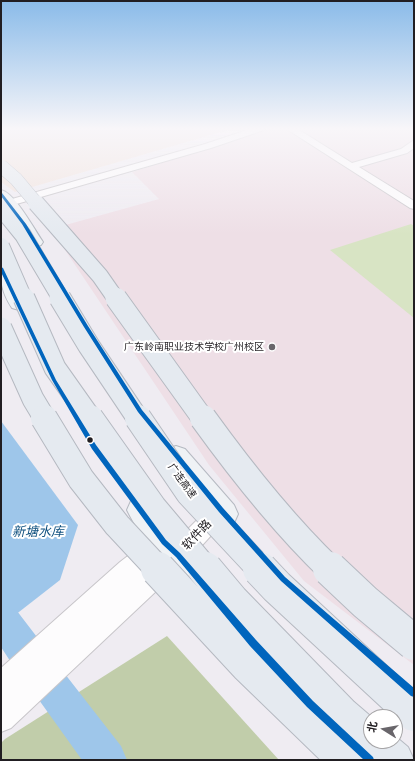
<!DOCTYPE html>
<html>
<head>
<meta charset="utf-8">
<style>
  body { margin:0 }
  #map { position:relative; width:415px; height:761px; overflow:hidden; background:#efecf2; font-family:Inter,"Noto Sans SC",sans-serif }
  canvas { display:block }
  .frame { position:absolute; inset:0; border:2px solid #211e22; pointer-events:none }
  .north { position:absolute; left:363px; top:709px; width:40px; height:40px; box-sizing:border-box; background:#fff; border:1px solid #a6a5a7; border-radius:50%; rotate:281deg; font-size:11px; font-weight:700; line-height:16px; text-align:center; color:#211e22 }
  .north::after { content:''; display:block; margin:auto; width:14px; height:18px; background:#69666b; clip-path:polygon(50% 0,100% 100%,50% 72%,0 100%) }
</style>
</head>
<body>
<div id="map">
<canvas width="415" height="761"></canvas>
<div class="frame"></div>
<div class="north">北</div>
</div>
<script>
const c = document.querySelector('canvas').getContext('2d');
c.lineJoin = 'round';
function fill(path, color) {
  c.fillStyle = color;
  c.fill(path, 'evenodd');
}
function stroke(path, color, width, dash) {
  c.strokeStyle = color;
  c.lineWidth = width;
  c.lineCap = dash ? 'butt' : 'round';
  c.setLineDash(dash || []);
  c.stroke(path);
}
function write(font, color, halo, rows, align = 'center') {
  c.font = font + ' Inter,"Noto Sans SC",sans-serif';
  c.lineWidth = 4;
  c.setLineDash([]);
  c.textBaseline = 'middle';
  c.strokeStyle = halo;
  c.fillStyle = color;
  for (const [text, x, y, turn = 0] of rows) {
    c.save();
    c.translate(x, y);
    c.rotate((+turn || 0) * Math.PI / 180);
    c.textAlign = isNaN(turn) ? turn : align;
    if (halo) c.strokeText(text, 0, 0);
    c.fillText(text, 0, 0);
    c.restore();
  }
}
const industrial = new Path2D(`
  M 1,128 L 235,128 L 15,192 L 1,182 Z`);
const education = new Path2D(`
  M 273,128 L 414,128 L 414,665 L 304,581 L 209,465 L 51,229 L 159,199 L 132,172 Z`);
const green = new Path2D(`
  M 411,224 L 414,226 L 414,318 L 330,250 Z`);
const forest = new Path2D(`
  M 167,636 L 279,760 L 1,760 L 1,743 L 5,739 Z`);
const water = new Path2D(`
  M 1,421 L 78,525 L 60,580 L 1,626 Z`);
const river = new Path2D(`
  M 5,606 L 17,611 L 40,641 L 45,654 L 40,667 L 27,672 L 14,667 L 1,647 L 1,607 Z
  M 52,668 L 65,674 L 121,746 L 127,760 L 82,760 L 39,700 L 33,687 L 39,674 Z`);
const minor = new Path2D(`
  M 253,128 L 266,128 L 264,130 L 211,148 L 13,205 L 5,205 L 3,203 L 5,201 L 205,144 Z
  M 285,128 L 296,128 L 352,163 L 401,149 L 414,140 L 414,148 L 407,153 L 359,167 L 414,201 L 414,209 L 410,208 Z
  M 219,502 L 226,505 L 230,512 L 226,519 L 186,563 L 11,728 L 1,732 L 1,668 L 120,562 L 146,542 L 154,539 L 162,542 L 165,550 L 164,553 L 212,505 Z`);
const major = new Path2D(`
  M 1,190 C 15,193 34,229 43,242 L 41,245 L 35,247 L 29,245 L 1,203 Z
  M 1,263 L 7,264 L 10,268 L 28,304 L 26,308 L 19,310 L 12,308 C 1,291 1,283 1,263 Z
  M 176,446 L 185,449 L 234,505 L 238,514 L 234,523 L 224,527 L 214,523 L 167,463 L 163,456 L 167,449 Z
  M 141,498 L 151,501 L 174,532 L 199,559 L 204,569 L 199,579 L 189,584 C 185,582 181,581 178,578 C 160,563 137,531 127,510 L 131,501 Z`);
const highway = new Path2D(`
  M 371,723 L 371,741 L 395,741 L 395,736 L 408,747 L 414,760 L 367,760 L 360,754 L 355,741 L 360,728 Z`);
const highwayBridgeFar4 = new Path2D(`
  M 1,166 L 16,179 L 37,204`);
const highwayBridgeFar3 = new Path2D(`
  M 36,203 L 100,276 L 116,299
  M 1,208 L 23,235 L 61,299
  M 1,246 L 24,299`);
const highwayBridgeFar2 = new Path2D(`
  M 24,298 L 55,368 L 91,419
  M 60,298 L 89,346 L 138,419
  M 116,298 L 203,419
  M 1,328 L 33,399 L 45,419`);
const highwayBridgeFar1 = new Path2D(`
  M 44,418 L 81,479 L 117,525 L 159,570
  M 90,418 L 153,507 L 206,570
  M 138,418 L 189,493 L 261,570
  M 203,418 C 242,472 283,524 331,570`);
const highwayBridge = new Path2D(`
  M 158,569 L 247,665 L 345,760
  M 205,569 L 231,600 L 343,715 L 371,739
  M 260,569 L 277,587 L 414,714
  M 330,569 L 365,602 L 414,643`);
const bus1 = new Path2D(`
  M 1,193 L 2,193 L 26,224 L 88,326 L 142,410 L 223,508 L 285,577 L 414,688 L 414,697 L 411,696 L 281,581 L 219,512 L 138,412 L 84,327 L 22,224 L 1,196 Z
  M 1,267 L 3,268 L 56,380 L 96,445 L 166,540 L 180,553 L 256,640 L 313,701 L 373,757 L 374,760 L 364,760 L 307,707 L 250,646 L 176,557 L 162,544 L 92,449 L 52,380 L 1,272 Z`);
const markers = [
  [272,347,4,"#69666b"],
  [90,440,3.5,"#211e22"]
];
const poiNames = [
  ["广东岭南职业技术学校广州校区",264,347]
];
const streetNames = [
  ["广连高速",182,481,54]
];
const nearStreetnames = [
  ["软件路",197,535,-47]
];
const nearWaternames = [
  ["新塘水库",38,532]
];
fill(industrial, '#f1e4df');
fill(education, '#eedfe6');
fill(green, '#d8e4c4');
fill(forest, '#c1cdaa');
fill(water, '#9ec6ea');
fill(river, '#9ec6ea');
stroke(minor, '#c8c6ca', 2);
stroke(major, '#b5b9c1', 2);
stroke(highway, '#b5b9c1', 2);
fill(minor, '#fdfcfd');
fill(major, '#eff2f5');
fill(highway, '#e5eaf0');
stroke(highwayBridgeFar4, '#b5b9c1', 14, []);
stroke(highwayBridgeFar3, '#b5b9c1', 18, []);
stroke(highwayBridgeFar2, '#b5b9c1', 23, []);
stroke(highwayBridgeFar1, '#b5b9c1', 28, []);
stroke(highwayBridge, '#b5b9c1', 36, []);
stroke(highwayBridgeFar4, '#e5eaf0', 13);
stroke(highwayBridgeFar3, '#e5eaf0', 16);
stroke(highwayBridgeFar2, '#e5eaf0', 21);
stroke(highwayBridgeFar1, '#e5eaf0', 26);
stroke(highwayBridge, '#e5eaf0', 34);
fill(bus1, '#0065bd');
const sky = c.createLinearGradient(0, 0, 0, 234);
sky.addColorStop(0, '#8abbe9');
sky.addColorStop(0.55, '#f8f6f9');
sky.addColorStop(1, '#f8f6f900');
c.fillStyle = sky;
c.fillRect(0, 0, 415, 234);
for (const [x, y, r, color] of markers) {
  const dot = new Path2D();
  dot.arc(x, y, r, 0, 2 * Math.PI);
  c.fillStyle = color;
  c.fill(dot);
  stroke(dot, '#fff', 1.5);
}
write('10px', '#211e22', '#fff', poiNames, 'right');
write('10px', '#211e22', '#fff', streetNames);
write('12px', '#211e22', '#fff', nearStreetnames);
write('italic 13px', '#0f507f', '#fff', nearWaternames);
</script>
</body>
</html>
